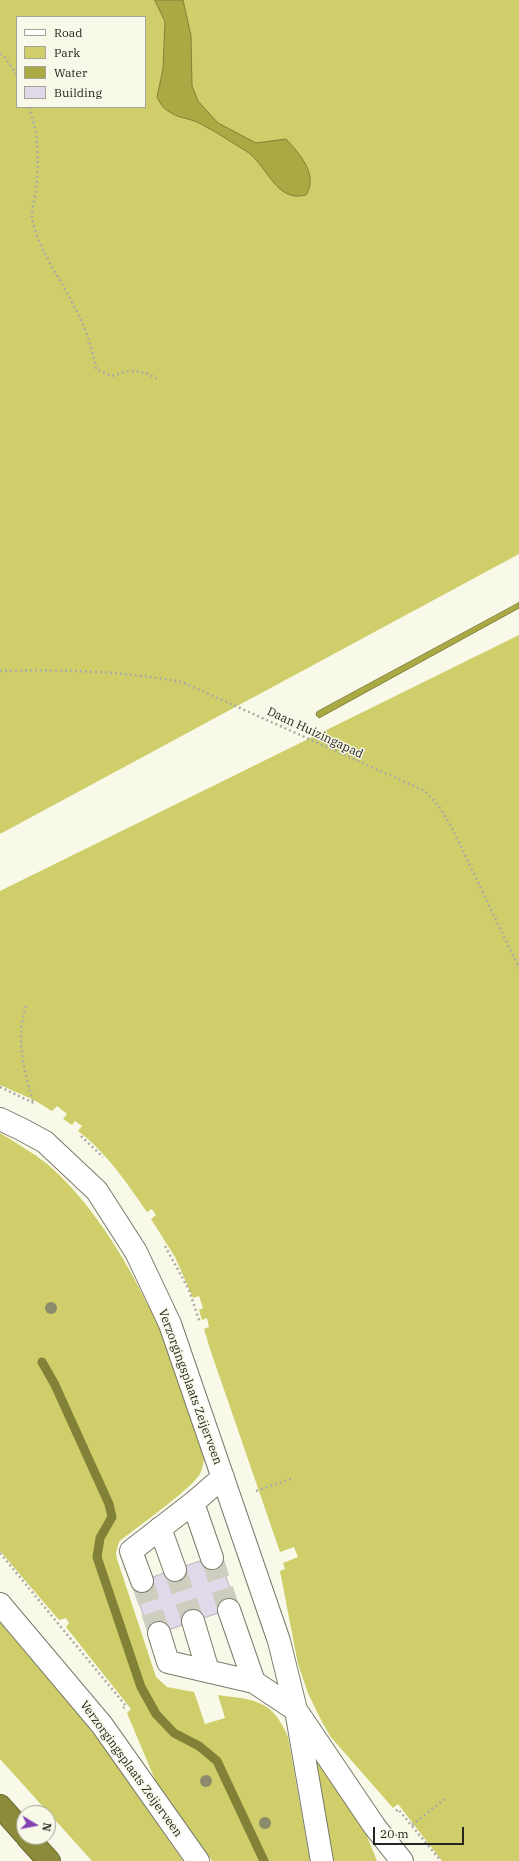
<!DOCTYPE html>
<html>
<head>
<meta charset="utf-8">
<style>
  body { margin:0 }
  #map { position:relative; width:519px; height:1861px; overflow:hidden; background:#f8f9e8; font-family:"IBM Plex Serif",serif }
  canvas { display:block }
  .legend { position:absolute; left:16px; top:16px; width:130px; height:92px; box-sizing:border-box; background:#f8f9e8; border:1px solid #a3a497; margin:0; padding:5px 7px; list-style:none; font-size:12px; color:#24241e }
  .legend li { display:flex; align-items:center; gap:8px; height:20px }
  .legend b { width:20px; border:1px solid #a3a497 }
  .north { position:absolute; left:16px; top:1805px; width:40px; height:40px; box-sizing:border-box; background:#f8f9e8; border:1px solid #a3a497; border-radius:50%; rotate:100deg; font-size:11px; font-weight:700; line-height:16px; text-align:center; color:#24241e }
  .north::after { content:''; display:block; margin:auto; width:14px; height:18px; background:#8542b5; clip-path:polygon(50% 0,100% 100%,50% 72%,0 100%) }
  .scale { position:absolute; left:373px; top:1827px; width:91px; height:18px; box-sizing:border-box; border:2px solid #24241e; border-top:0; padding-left:5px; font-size:12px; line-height:14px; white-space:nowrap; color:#24241e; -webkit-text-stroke:3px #f8f9e8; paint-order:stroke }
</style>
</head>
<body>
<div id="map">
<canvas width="519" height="1861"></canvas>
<ul class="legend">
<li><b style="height:5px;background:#fff"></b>Road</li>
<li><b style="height:11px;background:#cfce6a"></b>Park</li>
<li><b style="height:11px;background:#aaa943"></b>Water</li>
<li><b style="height:11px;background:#e1d9e9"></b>Building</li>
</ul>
<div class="north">N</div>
<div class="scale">20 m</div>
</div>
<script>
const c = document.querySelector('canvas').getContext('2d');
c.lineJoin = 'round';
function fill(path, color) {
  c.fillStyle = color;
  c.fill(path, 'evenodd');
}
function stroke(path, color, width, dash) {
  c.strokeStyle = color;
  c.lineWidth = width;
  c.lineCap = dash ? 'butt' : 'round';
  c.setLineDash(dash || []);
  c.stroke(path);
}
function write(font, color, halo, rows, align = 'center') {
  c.font = font + ' "IBM Plex Serif",serif';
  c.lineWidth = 3;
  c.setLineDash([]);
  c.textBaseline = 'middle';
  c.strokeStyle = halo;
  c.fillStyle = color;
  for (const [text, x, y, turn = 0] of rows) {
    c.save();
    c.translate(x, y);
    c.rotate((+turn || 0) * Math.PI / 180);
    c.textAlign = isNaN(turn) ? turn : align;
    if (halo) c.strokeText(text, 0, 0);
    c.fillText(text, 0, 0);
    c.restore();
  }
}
const green = new Path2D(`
  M 0,0 L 519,0 L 519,554 L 0,834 ZM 17,17 L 145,17 L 145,107 L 17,107 Z
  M 519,635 L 519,1861 L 442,1861 L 398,1804 L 393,1808 L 330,1736 L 320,1718 L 308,1693 L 298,1664 L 280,1571 L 285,1569 L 283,1563 L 298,1557 L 294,1547 L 280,1552 L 210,1349 L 204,1329 L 209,1327 L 207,1318 L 202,1320 L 199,1310 L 203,1308 L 199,1296 L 193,1298 L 175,1257 L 151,1219 L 156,1215 L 152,1209 L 147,1212 C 126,1182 107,1153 78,1131 L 82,1126 L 75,1121 L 72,1125 L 63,1119 L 67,1114 L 57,1106 L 52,1111 L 34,1100 L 0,1085 L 0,891 Z
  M 0,1133 C 16,1143 32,1152 46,1163 C 87,1197 126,1258 148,1306 L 152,1305 L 205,1454 C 204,1460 203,1466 201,1472 C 194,1488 135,1528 119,1542 L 116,1553 L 117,1559 L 156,1677 L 167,1687 L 194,1692 L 205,1724 L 225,1718 L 218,1695 C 255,1700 272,1699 288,1737 L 310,1861 L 212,1861 L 156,1782 L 127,1713 L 131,1709 L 66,1627 L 69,1623 L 66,1618 L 59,1620 L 0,1551 Z
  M 0,1617 L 113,1758 L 183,1861 L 92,1861 L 0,1759 Z
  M 312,1753 L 365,1831 L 377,1861 L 331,1861 Z`);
const water = new Path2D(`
  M 155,0 L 183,0 L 191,36 L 192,86 L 198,101 L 218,123 L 256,143 L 286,139 C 299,153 319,175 306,195 C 275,203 268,165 246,151 C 231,142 215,131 199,123 C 189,118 177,118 168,111 C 162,107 160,103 157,97 L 163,69 L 165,22 Z
  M 519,603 L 519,608 L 319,718 L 316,715 L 317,712 Z`);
const stream = new Path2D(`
  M 42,1362 L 55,1385 L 109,1504 L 112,1517 L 100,1538 L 97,1557 L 141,1687 L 156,1714 L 174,1733 L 199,1746 L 217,1761 L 264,1861`);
const building = new Path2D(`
  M 219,1555 L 236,1607 L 150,1636 L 133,1584 Z`);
const minorTunnel = new Path2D(`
  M 212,1558 L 229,1610
  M 175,1570 L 193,1621
  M 142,1581 L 159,1633`);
const path = new Path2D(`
  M 0,54 L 4,56 L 17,75
  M 29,107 C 39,135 39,162 36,191 C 35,199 31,210 32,218 C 38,250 60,277 74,306 C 85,326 92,346 96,369 L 112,376 C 132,369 141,369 159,380
  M 0,671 C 61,669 122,671 182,682 L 425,791 L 438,805 L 451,826 L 519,968
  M 26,1006 C 15,1037 24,1070 33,1102
  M 0,1087 L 36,1104
  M 81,1136 L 103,1157
  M 165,1246 L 189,1290 L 200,1323
  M 256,1491 L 293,1478
  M 0,1553 L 126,1706 L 123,1708
  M 396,1811 L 398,1809 L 441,1861
  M 412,1825 L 446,1798`);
const minor = new Path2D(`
  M 0,1119 L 21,1129 L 45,1142 L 97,1191 L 136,1252 L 170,1324 L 279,1641 L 296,1710 L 375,1827 L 402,1861
  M 193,1503 L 212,1558
  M 160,1528 L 175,1570
  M 142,1581 L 131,1551 L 193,1503 L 223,1477
  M 0,1604 L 102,1725 L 198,1861
  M 229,1610 L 254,1682
  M 193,1621 L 208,1671
  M 159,1633 L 168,1662 L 254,1682 L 296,1710 L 322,1861`);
const highway = new Path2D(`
  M 0,1806 L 24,1833
  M 27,1837 L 49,1861`);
const trees = [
  [51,1308],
  [206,1781],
  [265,1823]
];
const streetNames = [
  ["Daan Huizingapad",315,733,25],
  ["Verzorgingsplaats Zeijerveen",190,1387,70],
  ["Verzorgingsplaats Zeijerveen",131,1769,54]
];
fill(green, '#cfce6a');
fill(water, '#aaa943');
stroke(water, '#828138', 1);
stroke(stream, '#828138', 9);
fill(building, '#e1d9e9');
stroke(building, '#b5aebd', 1);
stroke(minorTunnel, '#cecec0', 22, [22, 11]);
stroke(minor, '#797a6b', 24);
stroke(highway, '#686730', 24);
stroke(path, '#acada0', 2.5, [2, 3]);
stroke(minor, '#fff', 22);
stroke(highway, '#8c8b39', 22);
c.fillStyle = '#8b8b6b';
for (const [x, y] of trees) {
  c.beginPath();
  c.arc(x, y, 6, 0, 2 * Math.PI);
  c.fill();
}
write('12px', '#24241e', '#f8f9e8', streetNames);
</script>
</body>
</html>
